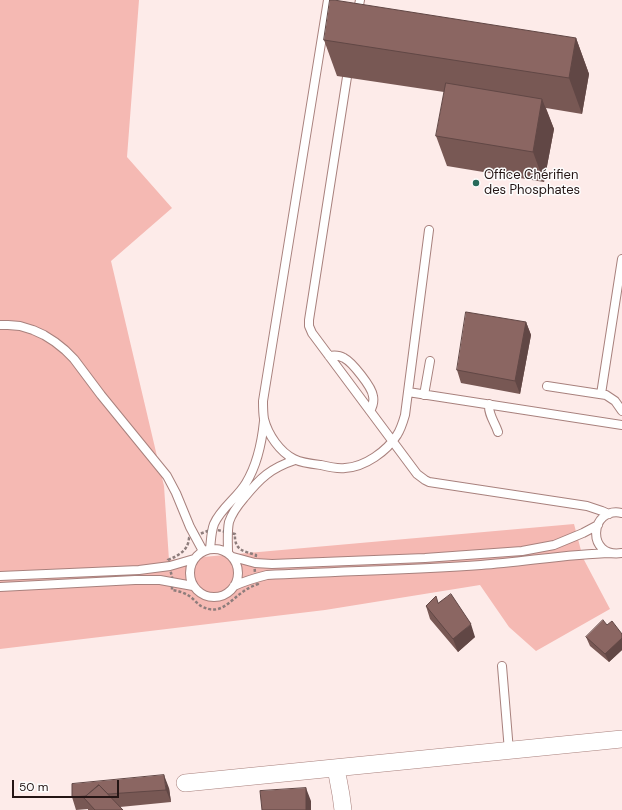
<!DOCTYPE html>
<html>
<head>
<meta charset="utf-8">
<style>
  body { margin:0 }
  #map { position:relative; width:622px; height:810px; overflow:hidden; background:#fdebe9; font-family:"DM Sans",sans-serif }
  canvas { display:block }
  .scale { position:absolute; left:12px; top:780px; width:107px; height:18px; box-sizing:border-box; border:2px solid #241514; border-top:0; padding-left:5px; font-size:12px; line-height:14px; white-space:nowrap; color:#241514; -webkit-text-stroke:3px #fdfdfd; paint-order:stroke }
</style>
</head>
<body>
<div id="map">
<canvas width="622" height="810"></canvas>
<div class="scale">50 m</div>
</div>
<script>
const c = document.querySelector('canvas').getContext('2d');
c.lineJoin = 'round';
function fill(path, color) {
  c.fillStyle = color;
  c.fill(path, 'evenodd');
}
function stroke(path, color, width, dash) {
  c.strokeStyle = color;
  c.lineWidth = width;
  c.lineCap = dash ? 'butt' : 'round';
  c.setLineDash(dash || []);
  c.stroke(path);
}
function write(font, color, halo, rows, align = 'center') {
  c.font = font + ' "DM Sans",sans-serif';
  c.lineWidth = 3;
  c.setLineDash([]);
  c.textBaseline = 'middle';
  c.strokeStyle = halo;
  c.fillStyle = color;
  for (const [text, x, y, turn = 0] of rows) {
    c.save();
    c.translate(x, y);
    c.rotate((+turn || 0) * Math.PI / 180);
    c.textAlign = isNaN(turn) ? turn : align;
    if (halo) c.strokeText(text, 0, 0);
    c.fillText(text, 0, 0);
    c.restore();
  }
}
const green = new Path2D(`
  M 0,0 L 139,0 L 127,157 L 172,208 L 111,261 L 164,486 L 169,560 L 574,524 L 583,558 L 610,609 L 536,651 L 509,627 L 480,585 L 325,610 L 0,649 Z`);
const path = new Path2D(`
  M 213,529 L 235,534 C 234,550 243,551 256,555 C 254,567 254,573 258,584 C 253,586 248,588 244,591 C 230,600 221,617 201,606 C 198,604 195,601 192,598 C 186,593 179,591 172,590 L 172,577 L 168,560 C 179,555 188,551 189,538 Z`);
const lane = new Path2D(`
  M 328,0 L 263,401 C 263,407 263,413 264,419 C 268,435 280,452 294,459 C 302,463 312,464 321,465 C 329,467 337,469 345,468 C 365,467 387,451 397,435 C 401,429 403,422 405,415 L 429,230
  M 357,15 L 360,0
  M 347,77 L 309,320 L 309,326 L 312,333 L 417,474 L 425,480 L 429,482 L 587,506 L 602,511 L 609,514
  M 0,325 L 8,325 L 20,326 L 33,330 L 44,335 L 55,342 L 65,350 L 74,359 L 101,395 L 167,476 L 176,493 L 190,527 L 203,551
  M 329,356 C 334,355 339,355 344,358 C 352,362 372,387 373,396 C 374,401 373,406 370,411
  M 547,386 L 606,395 L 615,401 L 622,411
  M 408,392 L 622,425
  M 601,394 L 622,259
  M 424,395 L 430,361
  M 489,404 C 488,415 495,422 498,432
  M 622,513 C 589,506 586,559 622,553
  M190 573a24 24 0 1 1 48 0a24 24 0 1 1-48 0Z
  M 210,549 C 211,541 211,532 214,524 C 221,508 237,498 246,483 C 257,465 262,441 264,421
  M 228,553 C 228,543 227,532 229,522 C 232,513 238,505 244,498 C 260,478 271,468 295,460
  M 233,557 L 255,563 L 272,564 L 425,558 L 522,551 L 554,545 L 583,533 L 598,525
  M 0,576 L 139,570 L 170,566 L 194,559
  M 234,586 C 245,581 255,578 267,575 C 338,571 410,570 481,565 C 524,562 567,554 611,553
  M 0,587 L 135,580 L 160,580 L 193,586
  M 502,666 L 509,751`);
const street = new Path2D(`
  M 336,768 L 341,795 L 343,810
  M 185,783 L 602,741 L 622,739`);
const wall = new Path2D(`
  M 576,38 L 589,74 L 582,114 L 546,108 L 554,129 L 544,182 L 447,166 L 436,136 L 444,92 L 337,76 L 324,40 Z
  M 526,322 L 531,335 L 520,394 L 461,383 L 457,370 Z
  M 426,606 L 475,637 L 458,652 L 430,619 Z
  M 607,625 L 622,634 L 622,650 L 609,662 L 590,646 L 586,637 Z
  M 169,788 L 171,802 L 120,807 L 123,810 L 88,810 L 88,809 L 76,810 L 72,797 Z`);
const shadedWall = new Path2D(`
  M 576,38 L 589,74 L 582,114 L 569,78 Z
  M 542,99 L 554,129 L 544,182 L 533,152 Z
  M 526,322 L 531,335 L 520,394 L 515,381 Z
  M 471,624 L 475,637 L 458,652 L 453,639 Z
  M 622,638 L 622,650 L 609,662 L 605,654 Z
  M 164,775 L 169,788 L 171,802 L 166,790 Z
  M 306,788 L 311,801 L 311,810 L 306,810 Z`);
const building = new Path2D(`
  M 330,0 L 334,0 L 576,38 L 569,78 L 324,40 Z
  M 446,83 L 542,99 L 533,152 L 436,136 Z
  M 466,312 L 526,322 L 515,381 L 457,370 Z
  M 451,594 L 471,624 L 453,639 L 426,606 L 436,596 L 438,603 Z
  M 603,620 L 607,625 L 612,621 L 622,634 L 622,638 L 605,654 L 586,637 Z
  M 164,775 L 166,790 L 108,794 L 99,785 L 86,796 L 72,797 L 72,784 Z
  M 99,785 L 123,810 L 95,810 L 84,798 Z
  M 306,788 L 306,810 L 262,810 L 260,791 Z`);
const markers = [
  [476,183,4,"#276a5a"]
];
const poiNames = [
  ["Office Chérifien",484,176],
  ["des Phosphates",484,191]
];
fill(green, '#f5b9b3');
stroke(lane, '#a8817d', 10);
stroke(street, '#a8817d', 18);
stroke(path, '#8e7d7c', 2.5, [3, 2]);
stroke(lane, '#fff', 8);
stroke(street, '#fff', 17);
fill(wall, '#785854');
fill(shadedWall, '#614745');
fill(building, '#8b6662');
stroke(building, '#614745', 1);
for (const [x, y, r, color] of markers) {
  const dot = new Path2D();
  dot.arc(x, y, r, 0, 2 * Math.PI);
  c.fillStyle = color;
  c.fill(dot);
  stroke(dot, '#fdfdfd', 1.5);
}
write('13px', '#241514', '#fdfdfd', poiNames, 'left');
</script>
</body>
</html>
